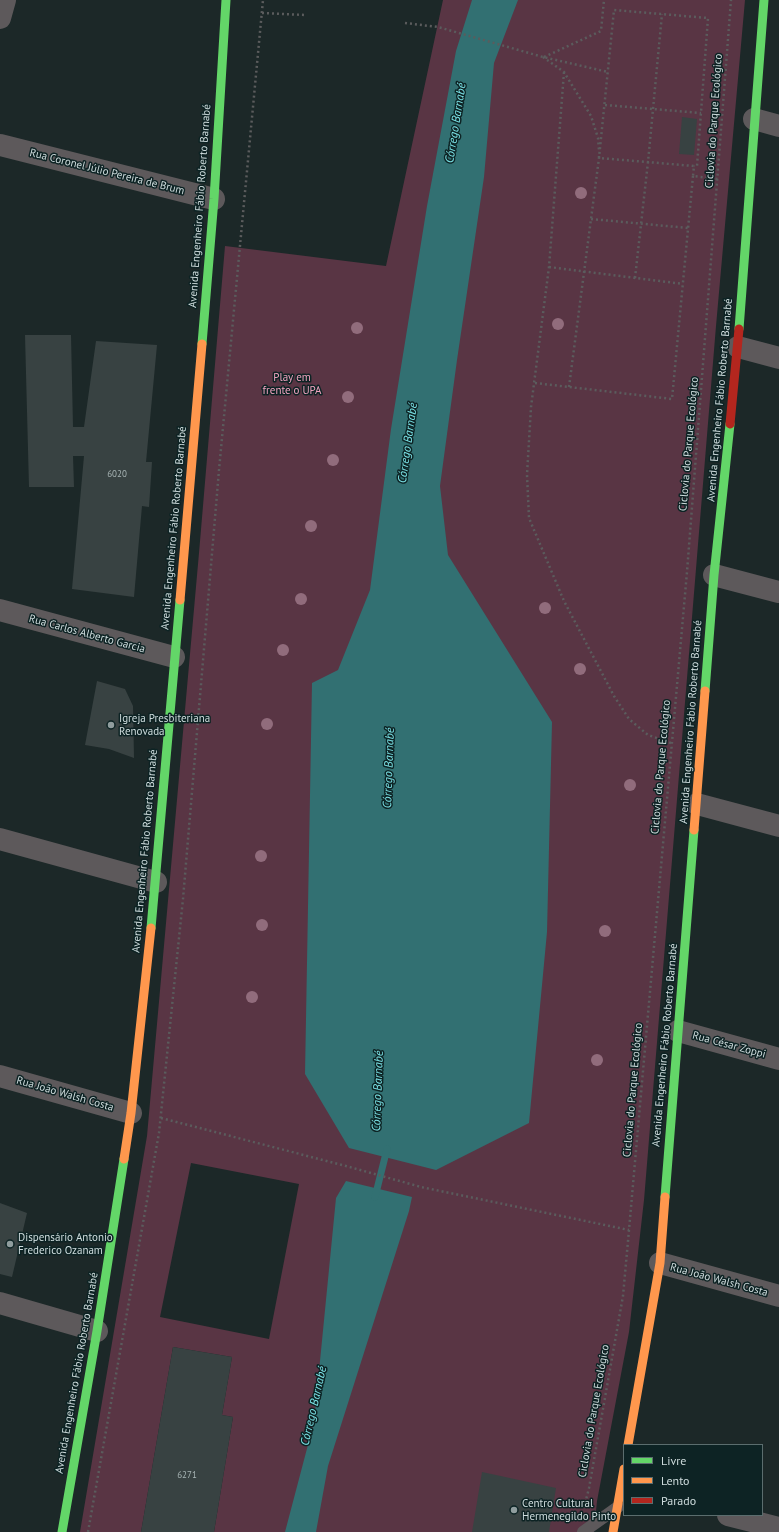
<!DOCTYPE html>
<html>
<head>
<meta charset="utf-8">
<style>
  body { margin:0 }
  #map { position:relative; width:779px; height:1532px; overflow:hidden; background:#1c2828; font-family:"PT Sans",sans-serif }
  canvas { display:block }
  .legend { position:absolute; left:623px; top:1444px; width:140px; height:72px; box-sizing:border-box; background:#0d2324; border:1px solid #5b6d6e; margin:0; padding:5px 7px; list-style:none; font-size:12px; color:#cfdcdd }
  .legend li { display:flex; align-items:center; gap:8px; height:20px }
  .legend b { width:20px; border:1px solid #5b6d6e }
</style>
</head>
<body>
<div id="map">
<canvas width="779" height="1532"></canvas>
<ul class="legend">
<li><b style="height:5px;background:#63d668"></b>Livre</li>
<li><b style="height:5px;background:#ff974d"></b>Lento</li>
<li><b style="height:5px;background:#b3261e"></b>Parado</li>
</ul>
</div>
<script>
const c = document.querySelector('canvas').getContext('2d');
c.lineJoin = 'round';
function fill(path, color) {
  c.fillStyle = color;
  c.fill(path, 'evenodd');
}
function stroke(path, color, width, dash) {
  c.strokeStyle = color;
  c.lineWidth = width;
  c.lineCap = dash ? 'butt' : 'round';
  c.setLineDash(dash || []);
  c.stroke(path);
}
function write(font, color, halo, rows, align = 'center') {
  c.font = font + ' "PT Sans",sans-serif';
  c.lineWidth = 3;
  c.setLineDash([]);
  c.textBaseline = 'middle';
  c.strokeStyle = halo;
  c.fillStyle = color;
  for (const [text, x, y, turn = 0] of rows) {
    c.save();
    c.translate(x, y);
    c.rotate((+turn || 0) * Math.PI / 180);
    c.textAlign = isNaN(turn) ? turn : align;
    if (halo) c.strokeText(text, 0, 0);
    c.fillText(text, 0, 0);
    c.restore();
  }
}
const green = new Path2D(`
  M 443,0 L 745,0 L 716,326 L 644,1200 L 629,1332 L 597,1501 L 594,1532 L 214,1532 L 233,1417 L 222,1415 L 232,1357 L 173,1347 L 141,1532 L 80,1532 L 147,1136 L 199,553 L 225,246 L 386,266 ZM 191,1163 L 299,1184 L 269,1339 L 160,1317 Z`);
const water = new Path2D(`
  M 472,0 L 518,0 L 494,63 L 484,177 L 457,360 L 440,486 L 448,555 L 552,722 L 547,932 L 529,1123 L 436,1170 L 349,1148 L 305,1074 L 312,683 L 338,670 L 370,590 L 391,429 L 427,206 L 456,51 Z
  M 346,1181 L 412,1197 L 409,1211 L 328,1466 L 316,1532 L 285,1532 L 314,1422 L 336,1198 Z`);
const stream = new Path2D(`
  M 375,1197 L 387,1149`);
const building = new Path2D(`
  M 682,117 L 697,119 L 694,155 L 679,154 Z
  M 25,335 L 71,335 L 73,427 L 84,427 L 96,341 L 157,345 L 146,462 L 152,462 L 149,507 L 142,506 L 134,597 L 72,589 L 84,456 L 73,456 L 74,487 L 29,487 Z
  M 97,681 L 125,689 L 133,706 L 134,758 L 109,749 L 85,745 Z
  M 0,1203 L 27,1213 L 12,1277 L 0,1274 Z
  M 173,1347 L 232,1357 L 222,1415 L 233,1417 L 214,1532 L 141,1532 Z
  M 482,1472 L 556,1488 L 549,1532 L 472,1532 Z`);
const path = new Path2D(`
  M 262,13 L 305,15
  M 405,23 L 438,27 L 543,57 L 608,72
  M 543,57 L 564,72 L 591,116 L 598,138 L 599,151
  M 544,57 L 601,31 L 604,0
  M 564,72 L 549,267 L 531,407 L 527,475 L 529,518 L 564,601 L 614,696 L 629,719 L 648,735 L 671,743
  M 605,105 L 701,113
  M 599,156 L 599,158 L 694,166 L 693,176 L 718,179
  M 591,219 L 688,228
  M 549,267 L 683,284
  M 635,278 L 648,162 L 662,14
  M 535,383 L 672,399 L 693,176
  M 569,387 L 599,158 L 614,10 L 708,18 L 697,166 L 694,166
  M 161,1118 L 346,1166 L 421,1187 L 629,1230
  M 584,1508 L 589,1488 L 623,1296 L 629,1230 L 687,572 L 731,0
  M 88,1532 L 159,1133 L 183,899 L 219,470 L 263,0`);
const lane = new Path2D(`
  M 583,1532 L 618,1507`);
const street = new Path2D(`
  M 0,18 L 5,0
  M 754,119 L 779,126
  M 0,145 L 214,199
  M 738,347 L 779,358
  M 714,575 L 779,592
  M 0,610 L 174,657
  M 697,804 L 779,826
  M 0,839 L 156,882
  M 678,1031 L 779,1059
  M 0,1076 L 131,1113
  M 660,1263 L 779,1296
  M 0,1303 L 97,1331
  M 728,1515 L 779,1528`);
const fast = new Path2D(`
  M 739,329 L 764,0
  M 202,344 L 214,199 L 226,0
  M 705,691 L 714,575 L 730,424
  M 151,928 L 180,600
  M 665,1197 L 694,830
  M 62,1532 L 97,1331 L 124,1159`);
const slow = new Path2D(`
  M 180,600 L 202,344
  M 694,830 L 705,691
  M 124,1159 L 131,1113 L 151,928
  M 628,1445 L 660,1263 L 665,1197
  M 613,1532 L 624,1469`);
const jam = new Path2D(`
  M 730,424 L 739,329`);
const trees = [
  [581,193],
  [558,324],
  [357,328],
  [348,397],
  [333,460],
  [311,526],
  [301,599],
  [545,608],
  [283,650],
  [580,669],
  [267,724],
  [630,785],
  [261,856],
  [262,925],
  [605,931],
  [252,997],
  [597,1060]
];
const markers = [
  [111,725,4,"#909d9e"],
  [10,1244,4,"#909d9e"],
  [514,1510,4,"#909d9e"]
];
const numberNames = [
  ["6020",117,474],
  ["6271",187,1475]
];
const streetNames = [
  ["Ciclovia do Parque Ecológico",714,121,-86],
  ["Rua Coronel Júlio Pereira de Brum",107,172,14],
  ["Avenida Engenheiro Fábio Roberto Barnabé",200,206,-86],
  ["Avenida Engenheiro Fábio Roberto Barnabé",720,400,-85],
  ["Ciclovia do Parque Ecológico",689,444,-85],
  ["Avenida Engenheiro Fábio Roberto Barnabé",174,528,-85],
  ["Rua Carlos Alberto Garcia",87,634,15],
  ["Avenida Engenheiro Fábio Roberto Barnabé",691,722,-86],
  ["Ciclovia do Parque Ecológico",661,767,-85],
  ["Avenida Engenheiro Fábio Roberto Barnabé",145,851,-85],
  ["Avenida Engenheiro Fábio Roberto Barnabé",665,1045,-85],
  ["Rua César Zoppi",729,1045,15],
  ["Ciclovia do Parque Ecológico",633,1090,-85],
  ["Rua João Walsh Costa",65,1094,16],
  ["Rua João Walsh Costa",719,1280,15],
  ["Avenida Engenheiro Fábio Roberto Barnabé",77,1373,-80],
  ["Ciclovia do Parque Ecológico",594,1411,-80]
];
const parkNames = [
  ["Play em",292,378],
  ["frente o UPA",292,391]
];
const poiNames = [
  ["Igreja Presbiteriana",119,719],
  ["Renovada",119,732],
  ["Dispensário Antonio",18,1238],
  ["Frederico Ozanam",18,1251],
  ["Centro Cultural",522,1504],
  ["Hermenegildo Pinto",522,1517]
];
const waterNames = [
  ["Córrego Barnabé",456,123,-81],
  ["Córrego Barnabé",408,443,-82],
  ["Córrego Barnabé",389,768,-88],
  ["Córrego Barnabé",378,1091,-88],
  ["Córrego Barnabé",314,1406,-77]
];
fill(green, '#593544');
fill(water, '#327072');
stroke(stream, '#327072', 7);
fill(building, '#384242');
stroke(path, '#5b5c5d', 2.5, [2, 3]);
stroke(lane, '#5d595b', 12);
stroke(street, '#5d595b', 22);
stroke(fast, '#63d668', 9);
stroke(slow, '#ff974d', 9);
stroke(jam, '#b3261e', 9);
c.fillStyle = '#916c7c';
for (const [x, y] of trees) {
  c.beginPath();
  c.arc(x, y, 6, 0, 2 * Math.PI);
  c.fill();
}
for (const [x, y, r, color] of markers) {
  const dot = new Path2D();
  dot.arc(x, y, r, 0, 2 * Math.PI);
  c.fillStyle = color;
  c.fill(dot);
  stroke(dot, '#0d2324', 1.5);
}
write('9px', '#a9b6b6', null, numberNames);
write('11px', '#cfdcdd', '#0d2324', streetNames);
write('11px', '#f1a4c0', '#0d2324', parkNames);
write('11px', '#cfdcdd', '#0d2324', poiNames, 'left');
write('italic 12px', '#7be3e7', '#0d2324', waterNames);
</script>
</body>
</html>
